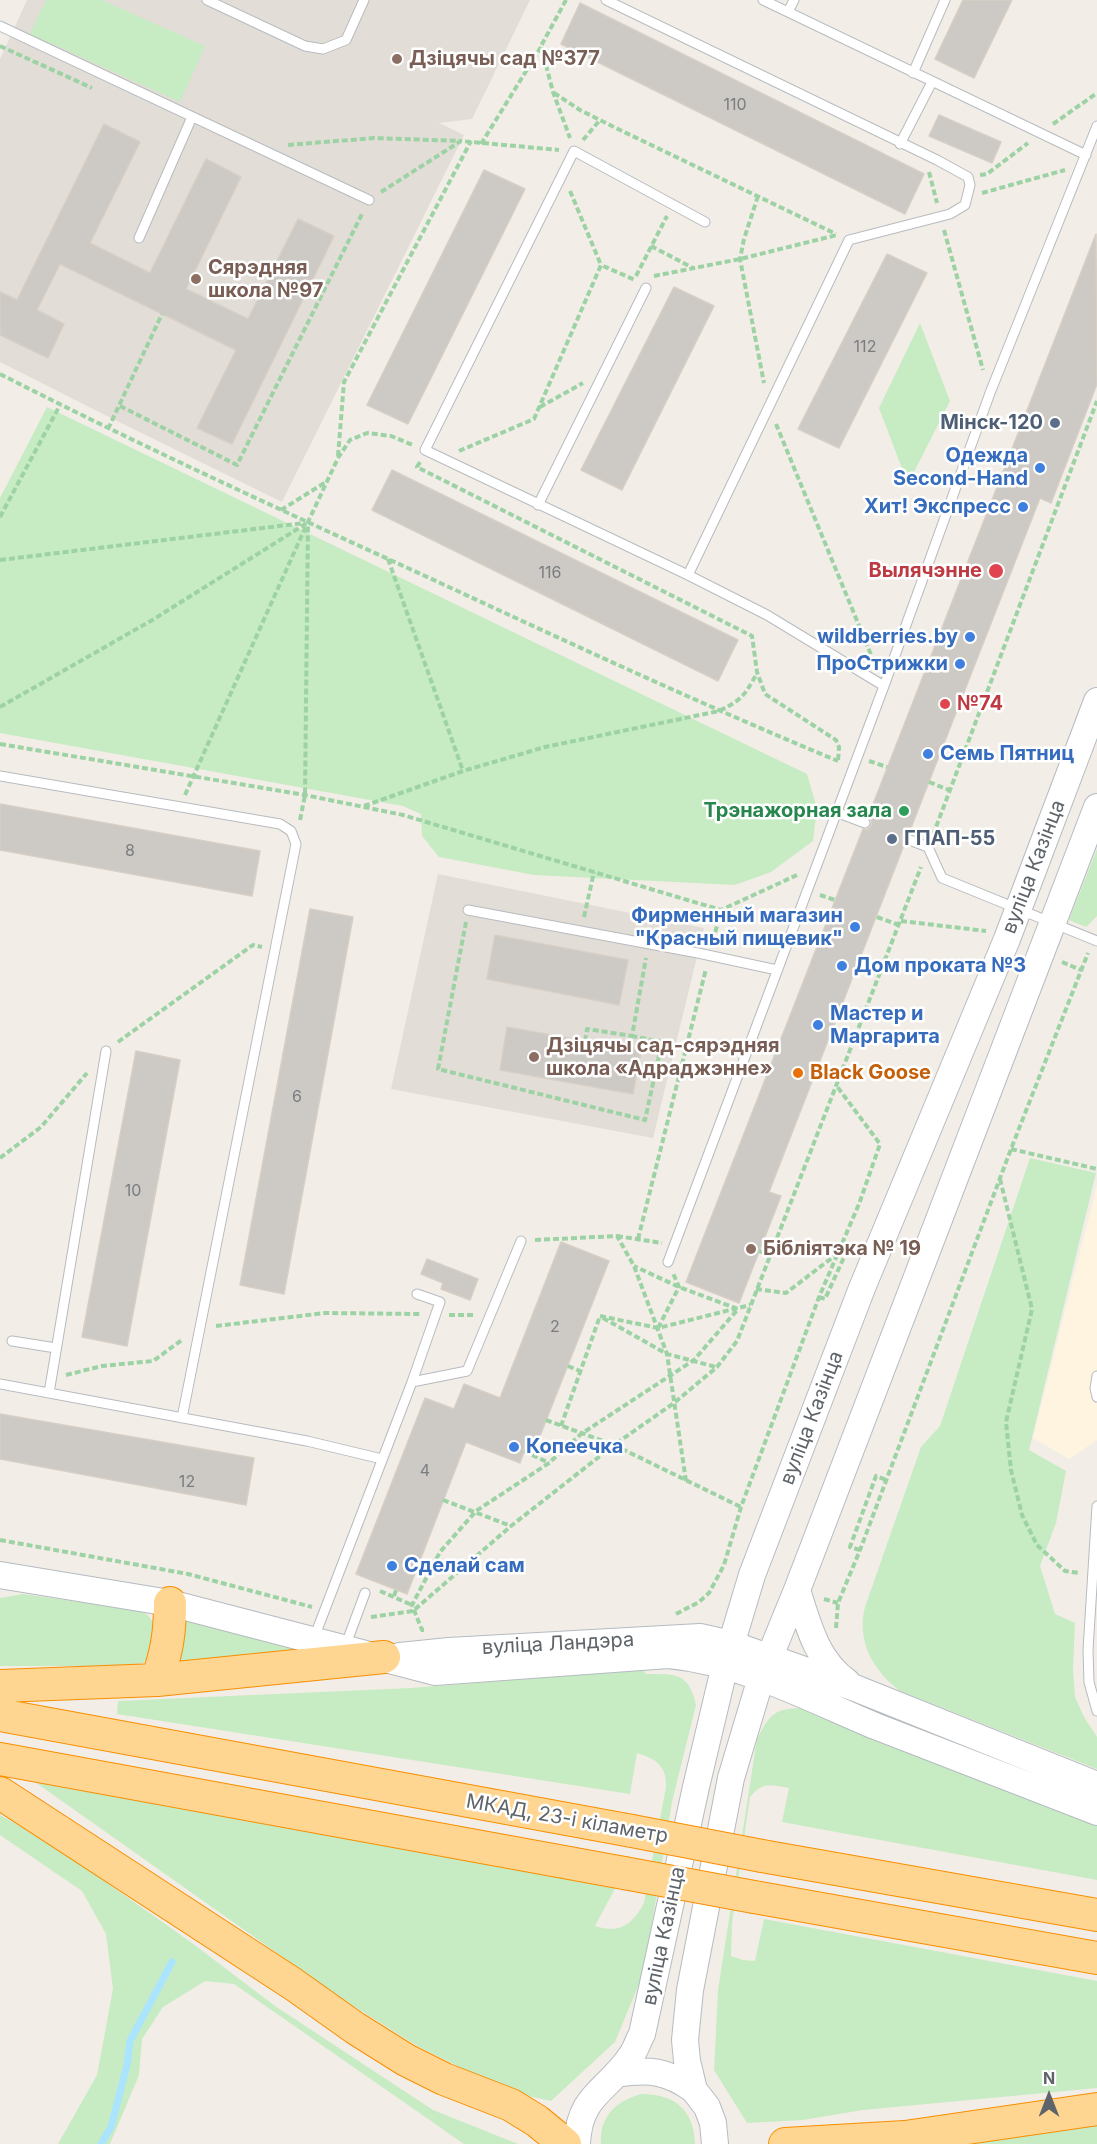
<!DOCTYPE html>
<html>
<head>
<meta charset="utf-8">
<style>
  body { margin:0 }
  #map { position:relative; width:1097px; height:2144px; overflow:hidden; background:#f2eee7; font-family:Inter,sans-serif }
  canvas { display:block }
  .north { position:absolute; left:1019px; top:2066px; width:60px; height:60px; -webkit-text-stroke:4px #fff; paint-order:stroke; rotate:0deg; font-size:16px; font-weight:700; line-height:24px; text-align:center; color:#5e6469 }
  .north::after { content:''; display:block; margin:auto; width:21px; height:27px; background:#5e6469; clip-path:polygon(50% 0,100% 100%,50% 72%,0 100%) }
</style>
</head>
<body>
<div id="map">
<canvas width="1097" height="2144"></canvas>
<div class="north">N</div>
</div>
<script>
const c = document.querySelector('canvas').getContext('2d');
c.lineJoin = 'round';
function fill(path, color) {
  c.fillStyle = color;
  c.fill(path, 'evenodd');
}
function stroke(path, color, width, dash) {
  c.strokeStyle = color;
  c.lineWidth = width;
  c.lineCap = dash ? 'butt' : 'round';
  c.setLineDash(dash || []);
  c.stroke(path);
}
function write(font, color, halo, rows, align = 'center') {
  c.font = font + ' Inter,sans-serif';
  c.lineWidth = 5;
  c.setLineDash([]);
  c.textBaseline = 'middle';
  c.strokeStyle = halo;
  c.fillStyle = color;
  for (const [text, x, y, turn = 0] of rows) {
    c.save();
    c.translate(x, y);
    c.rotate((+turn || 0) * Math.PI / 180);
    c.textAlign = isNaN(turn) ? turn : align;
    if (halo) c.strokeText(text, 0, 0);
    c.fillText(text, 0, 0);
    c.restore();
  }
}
const commercial = new Path2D(`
  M 1097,1185 L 1097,1440 L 1069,1459 L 1033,1438 Z`);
const education = new Path2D(`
  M 27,0 L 530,0 L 472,119 L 439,123 L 464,135 L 461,141 L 282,502 L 113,419 L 0,362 L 0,59 Z
  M 438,874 L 704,928 L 653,1138 L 391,1089 Z`);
const green = new Path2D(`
  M 46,0 L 102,0 L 205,46 L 180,102 L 30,34 Z
  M 920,323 L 950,401 L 908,484 L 879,408 Z
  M 47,407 L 807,774 L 817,808 L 813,841 L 771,872 L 735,885 L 534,875 L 439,857 L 422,836 L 421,814 L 403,806 L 0,733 L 0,498 Z
  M 1097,849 L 1097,916 L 1086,927 L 1069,920 Z
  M 1030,1158 L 1096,1173 L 1029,1450 L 1066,1471 L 1056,1523 L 1040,1566 L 1055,1614 L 1075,1623 L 1073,1669 L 1075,1697 L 1084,1717 L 1097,1737 L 1097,1769 L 900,1691 C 873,1671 856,1640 865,1607 L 921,1447 L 940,1426 Z
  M 23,1594 L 142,1611 C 156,1620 156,1630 158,1646 L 143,1663 L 124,1666 L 0,1666 L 0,1598 Z
  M 184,1617 L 301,1648 L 298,1657 L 173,1664 C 182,1648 185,1635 184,1617 Z
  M 644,1670 L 645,1674 C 675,1674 689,1672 696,1705 L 672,1802 L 644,1972 L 615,2042 L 551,2101 L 510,2092 L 419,2047 L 342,1999 L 35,1782 L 618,1883 L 595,1926 C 620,1934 632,1925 644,1903 L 666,1787 C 667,1766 656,1759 637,1753 L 630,1794 L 117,1714 L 118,1701 L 411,1688 Z
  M 803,1708 L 1097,1818 L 1097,1880 L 782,1822 L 789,1788 C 771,1785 763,1781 750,1797 L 732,1923 L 731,1956 L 743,1960 L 755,1961 L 764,1919 L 1097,1981 L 1097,2088 L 863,2110 L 803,2120 L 747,2123 L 714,2070 L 718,1990 L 757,1739 C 771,1713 773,1709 803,1708 Z
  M 0,1815 L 48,1841 L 192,1943 L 275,2006 L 433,2110 L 518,2144 L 464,2144 L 234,1984 L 205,1981 L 163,2007 L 142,2039 L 139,2075 L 110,2144 L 58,2144 L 97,2075 L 113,1989 L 106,1934 L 82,1891 L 0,1835 Z
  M 641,2094 C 674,2094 694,2109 695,2144 L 601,2144 C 599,2117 616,2101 641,2094 Z
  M 1097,2125 L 1097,2144 L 964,2144 Z`);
const stream = new Path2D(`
  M 101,2144 L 111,2127 L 127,2065 L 130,2041 L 172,1962`);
const building = new Path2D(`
  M 963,0 L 1012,0 L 974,78 L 935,59 Z
  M 580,3 L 924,174 L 905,214 L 561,44 Z
  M 939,115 L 1001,142 L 992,163 L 929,136 Z
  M 104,124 L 140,142 L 90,243 L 150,273 L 206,159 L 241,177 L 186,289 L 248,319 L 298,219 L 334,236 L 232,444 L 197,428 L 236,350 L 60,264 L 37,310 L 64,324 L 48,358 L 0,335 L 0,292 L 17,300 Z
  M 484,170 L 525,189 L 408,424 L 367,405 Z
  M 1096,234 L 1097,384 L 1051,503 L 1040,498 L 909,833 L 905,832 L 901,836 L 901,841 L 904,845 L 769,1192 L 781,1196 L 739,1303 L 686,1282 L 863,829 L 867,830 L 871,826 L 872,821 L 868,817 Z
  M 887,254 L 927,273 L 839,448 L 798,429 Z
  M 674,287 L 714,306 L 622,490 L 581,470 Z
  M 392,470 L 738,640 L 718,681 L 372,510 Z
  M 0,804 L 260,851 L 252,896 L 0,850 Z
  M 310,909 L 353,917 L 284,1294 L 240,1285 Z
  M 495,935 L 628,960 L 619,1005 L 487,979 Z
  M 507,1027 L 641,1051 L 633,1094 L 500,1070 Z
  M 136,1051 L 180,1060 L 127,1346 L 82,1337 Z
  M 561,1242 L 609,1261 L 538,1441 L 529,1437 L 520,1463 L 466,1442 L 407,1594 L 356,1574 L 425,1398 L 454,1409 L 464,1384 L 500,1398 Z
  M 427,1259 L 478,1279 L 470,1300 L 441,1289 L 443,1283 L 421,1274 Z
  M 0,1414 L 254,1458 L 246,1505 L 0,1459 Z`);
const path = new Path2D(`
  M 566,0 L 541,46 L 553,92 L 570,138
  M 0,46 L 92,88
  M 554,93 L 580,110 L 618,129 L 836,234
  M 1053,124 L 1097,93
  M 583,140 L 600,120
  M 481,144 L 541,47
  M 288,145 L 374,138 L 461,141
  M 929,172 L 937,203
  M 980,175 L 987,174 L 1028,143
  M 570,191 L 601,265
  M 381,192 L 461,141 L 559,150
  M 982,193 L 1065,170
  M 758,196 L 744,239 L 740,259 L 764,383
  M 944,230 L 983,370
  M 651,246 L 693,268
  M 636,276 L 667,216
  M 654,276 L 740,259 L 837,235
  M 0,374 C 139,445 281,510 423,575 C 561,639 698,703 838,761
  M 120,406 L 237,465 L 363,212
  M 540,407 L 583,383
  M 776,424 L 874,662
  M 108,429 L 162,314
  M 459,451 L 534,419 L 601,265 L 635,280
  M 338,456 L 344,382 L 471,141
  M 420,462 L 417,467 L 752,636 L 757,672 L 765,694 L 836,740 L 839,747 L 838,762
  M 281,510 L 326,482
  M 0,517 L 60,405
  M 388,559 L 463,771
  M 0,560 L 304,523
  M 0,707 L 154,619 L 307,523
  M 0,744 L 305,795 L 403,815 L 721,910 L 797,875
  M 869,761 L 887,767
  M 929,782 L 949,790
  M 185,795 L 306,526
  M 364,806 L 463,771 L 545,747 L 719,711 C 742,700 745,695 757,673
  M 300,820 L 305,795 L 308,522 L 338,458 L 350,440 L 367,433 L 391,436 L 413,445
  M 933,835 L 1097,401
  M 820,895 L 835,900
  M 584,917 L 594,872
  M 877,917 L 899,925
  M 901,921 L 986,931
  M 466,922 L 438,1069 L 645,1120 L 662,1042 L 632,1036
  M 713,941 L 721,910
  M 1062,962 L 1081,970
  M 585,1041 L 587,1029 L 632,1036 L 646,958
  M 118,1042 L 253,945 L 262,947
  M 1011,1149 L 1097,1169
  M 0,1158 L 41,1127 L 87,1073
  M 1000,1179 L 1032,1309 L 1006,1422 L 1011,1470 L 1022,1515 L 1037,1545 L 1065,1571 L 1080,1573
  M 617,1236 L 662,1243
  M 638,1239 L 706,969
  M 535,1240 L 617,1236 L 634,1266 L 667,1354 L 686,1481
  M 759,1251 L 769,1255
  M 756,1289 L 786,1293 L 837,1254
  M 819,1297 L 825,1299 L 850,1244 L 843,1241
  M 449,1315 L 474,1315
  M 600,1316 L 658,1328 L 750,1305
  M 603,1318 L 667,1354 L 716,1367
  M 216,1326 L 325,1313 L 420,1314
  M 658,1328 L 679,1287 L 673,1273
  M 568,1366 L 580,1371
  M 66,1375 L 102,1366 L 153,1361 L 182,1340
  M 546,1420 L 614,1445 L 741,1507
  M 561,1426 L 600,1316
  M 524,1451 L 549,1463
  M 443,1500 L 511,1526
  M 0,1540 L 188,1574 L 312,1607
  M 860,1550 L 850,1547 L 876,1476 L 886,1480
  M 380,1591 L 412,1605
  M 394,1596 L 396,1590
  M 824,1599 L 838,1603
  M 676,1614 L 699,1602 L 709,1593 L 724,1565 L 741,1507 L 819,1297 L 859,1204 L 880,1144 L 836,1085
  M 371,1617 L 413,1611 L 511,1526 L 614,1445 L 674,1403 L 717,1367 L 737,1341 L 921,867
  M 836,1628 L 838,1603 L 860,1550 L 1011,1149 L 1088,953
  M 424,1630 L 422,1630 L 412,1605 L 440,1552 L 476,1511 L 549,1463 L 581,1434 L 694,1360 L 738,1309 L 679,1287 L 634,1266`);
const lane = new Path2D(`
  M 207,0 L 305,46 L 323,49 L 346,40 L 364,0
  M 606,0 L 937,160 L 968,177 L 970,185 L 965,205 L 950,214 L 849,240 L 688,575
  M 763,0 L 1086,155
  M 788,12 L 794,0
  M 0,26 L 369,200
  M 913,73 L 945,0
  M 900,144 L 932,82
  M 705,222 L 574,151 L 425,450 L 688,575 L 767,615 L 884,686
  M 139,238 L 192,117
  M 538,505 L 646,288
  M 0,776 L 280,824 L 291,831 L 296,844 L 182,1418
  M 836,812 L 865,823
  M 907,839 L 928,847 L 942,878 L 1097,941
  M 468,910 L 698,953 L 777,970
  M 668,1262 L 884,686 L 990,393 L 1097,126
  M 12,1341 L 56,1348
  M 1097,1376 L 1095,1388 L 1097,1397
  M 412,1382 L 440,1302 L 417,1294
  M 0,1384 L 307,1441 L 382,1459
  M 49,1393 L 106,1051
  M 1097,1506 L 1088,1650 L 1089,1682 L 1097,1711
  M 314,1638 L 412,1382 L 467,1371 L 521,1241
  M 345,1647 L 365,1593`);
const secondary = new Path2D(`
  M 0,1575 L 170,1603 L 435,1672 L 668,1655 C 741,1662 808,1698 875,1726 C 949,1755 1023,1783 1097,1812
  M 797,1590 C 808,1624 816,1660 847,1682
  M 400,1656 L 449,1651 L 700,1637 L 731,1644 L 855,1688 L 1097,1785
  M 616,2074 C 648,2069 667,2070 694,2090
  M 577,2144 C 579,2094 608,2091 631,2056 C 636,2049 638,2041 642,2034 L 696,1787 L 725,1665 L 752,1575 L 862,1288 L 1007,939 L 1097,701
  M 715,2144 L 713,2123 L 707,2107 L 694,2090 L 687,2061 L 685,2040 L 690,1990 L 731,1778 L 761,1678 L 797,1590 L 1097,807`);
const highway = new Path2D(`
  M 157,1680 C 167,1652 170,1632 170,1603
  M 0,1686 L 157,1680 L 384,1657
  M 0,1715 L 632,1831
  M 0,1759 L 624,1873
  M 0,1793 L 293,1984 L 355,2028 L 406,2060 L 444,2079 L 511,2105 L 537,2121 L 565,2144
  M 762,1856 L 1097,1915
  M 754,1897 L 1097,1958
  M 785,2144 L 905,2137 L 1097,2109`);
const highwayBridge = new Path2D(`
  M 632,1831 L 762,1856
  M 624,1873 L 754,1897`);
const markers = [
  [397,59,6,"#8d6e63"],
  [196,279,6,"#8d6e63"],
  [1055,423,6,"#5c6f8a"],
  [1040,468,6,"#3f7fe0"],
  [1023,507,6,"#3f7fe0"],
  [996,571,8,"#e0444e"],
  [970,637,6,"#3f7fe0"],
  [960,664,6,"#3f7fe0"],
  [945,704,6,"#e0444e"],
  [928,754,6,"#3f7fe0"],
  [904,811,6,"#2e9e5b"],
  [892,839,6,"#5c6f8a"],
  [855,927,6,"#3f7fe0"],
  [842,966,6,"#3f7fe0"],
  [818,1025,6,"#3f7fe0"],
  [534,1057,6,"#8d6e63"],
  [798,1073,6,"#e8710a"],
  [751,1249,6,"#8d6e63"],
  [514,1447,6,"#3f7fe0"],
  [392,1566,6,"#3f7fe0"]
];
const numberNames = [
  ["110",735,105],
  ["112",865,347],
  ["116",550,573],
  ["8",130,851],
  ["6",297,1097],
  ["10",133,1191],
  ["2",555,1327],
  ["4",425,1471],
  ["12",187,1482]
];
const educationNames = [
  ["Дзіцячы сад №377",409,59],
  ["Сярэдняя",208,268],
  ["школа №97",208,291],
  ["Дзіцячы сад-сярэдняя",546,1046],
  ["школа «Адраджэнне»",546,1069],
  ["Бібліятэка № 19",763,1249]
];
const serviceNames = [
  ["Мінск-120",1043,423],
  ["ГПАП-55",904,839,"left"]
];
const shopNames = [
  ["Одежда",1028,456],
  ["Second-Hand",1028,479],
  ["Хит! Экспресс",1011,507],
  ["wildberries.by",958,637],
  ["ПроСтрижки",948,664],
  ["Семь Пятниц",940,754,"left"],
  ["Фирменный магазин",843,916],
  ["\"Красный пищевик\"",843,939],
  ["Дом проката №3",854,966,"left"],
  ["Мастер и",830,1014,"left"],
  ["Маргарита",830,1037,"left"],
  ["Копеечка",526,1447,"left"],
  ["Сделай сам",404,1566,"left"]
];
const healthNames = [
  ["Вылячэнне",982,571],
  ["№74",957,704,"left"]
];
const leisureNames = [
  ["Трэнажорная зала",892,811]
];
const streetNames = [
  ["вуліца Казінца",1034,867,-69],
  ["вуліца Казінца",812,1418,-69],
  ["вуліца Ландэра",558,1644,-3],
  ["МКАД, 23-і кіламетр",567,1819,10],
  ["вуліца Казінца",664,1936,-78]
];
const foodNames = [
  ["Black Goose",810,1073]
];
fill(commercial, '#fff4df');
fill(education, '#e2ddd6');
fill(green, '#c7ebc2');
stroke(stream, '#aae4ff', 7);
fill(building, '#cdc9c4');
stroke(building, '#d7cfc5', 1.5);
stroke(lane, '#b7bbbf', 11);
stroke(secondary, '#b5bbc0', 28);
stroke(highway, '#f98e00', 34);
stroke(path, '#9dd2a5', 4, [6, 3]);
stroke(lane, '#fff', 9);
stroke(secondary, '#fff', 26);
stroke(highway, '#ffd691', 32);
stroke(highwayBridge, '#f98e00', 34, []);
stroke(highwayBridge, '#ffd691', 32);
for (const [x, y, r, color] of markers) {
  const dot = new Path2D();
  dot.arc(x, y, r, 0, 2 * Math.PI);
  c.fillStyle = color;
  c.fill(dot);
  stroke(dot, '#fff', 2);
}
write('16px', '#7a7d80', null, numberNames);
write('bold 20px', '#785e54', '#fff', educationNames, 'left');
write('bold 20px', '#4e5e75', '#fff', serviceNames, 'right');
write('bold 20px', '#366cbe', '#fff', shopNames, 'right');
write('bold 20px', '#be3a42', '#fff', healthNames, 'right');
write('bold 20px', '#27864d', '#fff', leisureNames, 'right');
write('20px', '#5e6469', '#fff', streetNames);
write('bold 20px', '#c56008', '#fff', foodNames, 'left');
</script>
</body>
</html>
